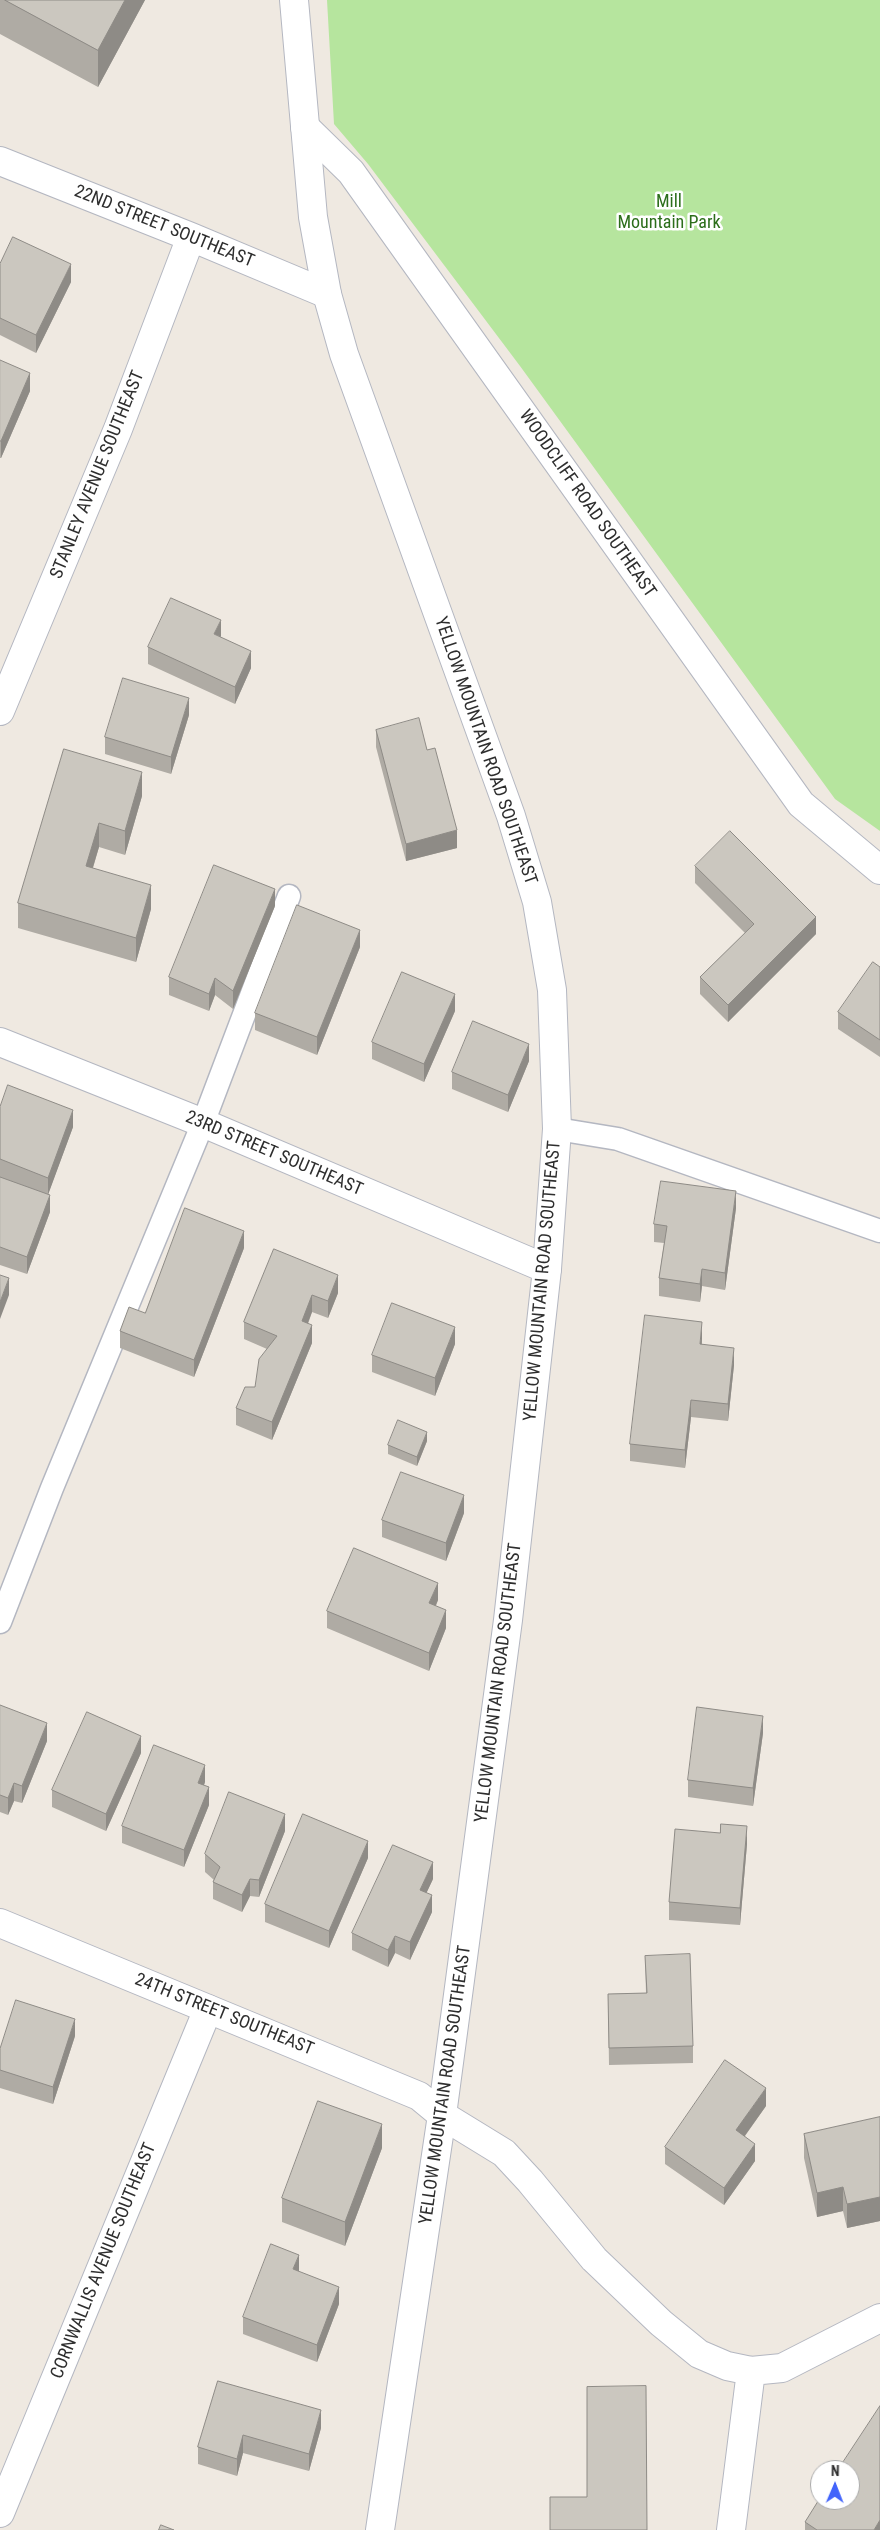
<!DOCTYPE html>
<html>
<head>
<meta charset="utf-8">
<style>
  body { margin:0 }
  #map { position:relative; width:880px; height:2530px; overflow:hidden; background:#efe9e1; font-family:"Roboto Condensed",sans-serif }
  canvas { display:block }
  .north { position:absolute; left:810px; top:2460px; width:50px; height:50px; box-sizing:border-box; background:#fff; border:1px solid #ababab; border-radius:50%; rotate:1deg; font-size:14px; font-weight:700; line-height:20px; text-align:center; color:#2e2e2e }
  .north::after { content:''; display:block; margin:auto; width:18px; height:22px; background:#4264fb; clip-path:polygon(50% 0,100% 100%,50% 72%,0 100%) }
</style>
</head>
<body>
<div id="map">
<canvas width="880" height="2530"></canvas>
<div class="north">N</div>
</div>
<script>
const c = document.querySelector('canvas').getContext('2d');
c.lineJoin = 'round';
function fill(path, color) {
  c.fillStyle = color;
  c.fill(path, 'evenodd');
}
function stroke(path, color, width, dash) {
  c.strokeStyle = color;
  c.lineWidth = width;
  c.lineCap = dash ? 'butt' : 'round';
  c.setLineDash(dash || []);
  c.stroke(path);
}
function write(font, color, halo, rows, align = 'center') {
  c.font = font + ' "Roboto Condensed",sans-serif';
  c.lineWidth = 5;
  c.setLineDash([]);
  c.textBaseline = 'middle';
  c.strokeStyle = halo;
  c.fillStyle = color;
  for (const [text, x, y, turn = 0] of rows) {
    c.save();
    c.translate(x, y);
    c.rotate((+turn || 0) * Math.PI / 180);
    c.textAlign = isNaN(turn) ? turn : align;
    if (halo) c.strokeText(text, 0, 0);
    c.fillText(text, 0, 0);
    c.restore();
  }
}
const green = new Path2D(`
  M 327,0 L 880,0 L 880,831 L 835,799 L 520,366 L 368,164 L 334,124 Z`);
const lane = new Path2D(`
  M 557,1129 L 618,1139 L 880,1231
  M 0,1622 L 52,1488 L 203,1123 L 289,896`);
const street = new Path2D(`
  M 305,127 L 351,172 L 801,804 L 880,870
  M 0,161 L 191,237 L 327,294
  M 0,711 L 118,429 L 191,237
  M 0,1042 L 203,1123 L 547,1269
  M 442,2115 L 504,2153 L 530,2181 L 594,2259 L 661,2323 L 699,2354 L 727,2366 L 751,2371 L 782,2368 L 880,2318
  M 0,2513 L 208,2009
  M 731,2530 L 751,2371`);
const secondary = new Path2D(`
  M 294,0 L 313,217 L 327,294 L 344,354 L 511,816 L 537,902 L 552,990 L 557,1129 L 547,1269 L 508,1620 L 442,2115 L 380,2530
  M 0,1923 L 419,2096 L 442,2115`);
const wall = new Path2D(`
  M 0,0 L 145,0 L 98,87 L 0,34 Z
  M 0,264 L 71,282 L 36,353 L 0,335 Z
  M 0,360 L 30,391 L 1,458 L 0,458 Z
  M 221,637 L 251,668 L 235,704 L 148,664 L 148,647 Z
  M 189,715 L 171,774 L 105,754 L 105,737 Z
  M 376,730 L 427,750 L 457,848 L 406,861 L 376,747 Z
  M 64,749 L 142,796 L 125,855 L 99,847 L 93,868 L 151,909 L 136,962 L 18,928 L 18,903 Z
  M 695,866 L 816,934 L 728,1022 L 700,994 L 700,977 L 745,933 L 695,883 Z
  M 275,906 L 233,1009 L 215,995 L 209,1011 L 169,995 L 169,977 Z
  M 360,947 L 317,1055 L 255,1030 L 255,1013 Z
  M 880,967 L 880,1057 L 838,1029 L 838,1012 Z
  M 455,1011 L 424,1082 L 372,1059 L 372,1042 Z
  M 529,1061 L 508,1112 L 452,1089 L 452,1072 Z
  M 0,1107 L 73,1127 L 48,1194 L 50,1212 L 27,1274 L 0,1265 L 0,1177 L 22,1185 L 0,1177 Z
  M 736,1208 L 725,1290 L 702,1286 L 700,1302 L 659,1296 L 659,1278 L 664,1243 L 654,1242 L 654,1224 Z
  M 244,1248 L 194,1377 L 120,1348 L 120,1331 L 145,1313 Z
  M 274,1249 L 338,1293 L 328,1318 L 312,1312 L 308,1324 L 312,1343 L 272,1440 L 236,1425 L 236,1408 L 255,1387 L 267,1349 L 244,1339 L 244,1322 Z
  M 702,1339 L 702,1344 L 734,1365 L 728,1421 L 691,1417 L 685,1468 L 630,1461 L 630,1444 Z
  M 455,1344 L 435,1396 L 372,1372 L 372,1355 Z
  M 427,1441 L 417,1466 L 388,1454 L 388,1445 Z
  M 464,1513 L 446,1561 L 382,1537 L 382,1520 Z
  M 438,1600 L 436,1606 L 446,1628 L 429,1671 L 327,1628 L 327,1611 Z
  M 0,1705 L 47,1741 L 22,1803 L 14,1801 L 8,1815 L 0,1812 Z
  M 763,1733 L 753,1806 L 688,1797 L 688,1780 Z
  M 141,1753 L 106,1831 L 52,1807 L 52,1790 Z
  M 205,1782 L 204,1785 L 209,1805 L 184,1867 L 122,1843 L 122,1826 Z
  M 285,1831 L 259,1897 L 250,1896 L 242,1912 L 213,1899 L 213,1882 L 214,1880 L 205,1872 L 205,1854 Z
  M 720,1833 L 747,1844 L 740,1925 L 669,1920 L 669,1902 Z
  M 368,1858 L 329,1948 L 265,1922 L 265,1904 Z
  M 433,1879 L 426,1893 L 432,1912 L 410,1960 L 395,1953 L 388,1967 L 352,1950 L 352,1933 Z
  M 645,1956 L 693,2046 L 693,2063 L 609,2065 L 608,1994 L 646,1993 Z
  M 75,2036 L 53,2104 L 0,2088 L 0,2049 Z
  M 766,2106 L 745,2136 L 755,2161 L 724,2205 L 665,2164 L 665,2147 Z
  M 880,2117 L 880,2221 L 847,2228 L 843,2211 L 817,2217 L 804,2158 L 804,2134 Z
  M 382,2148 L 345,2246 L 282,2222 L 282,2198 Z
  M 339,2304 L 317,2362 L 243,2334 L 243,2317 Z
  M 218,2381 L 321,2428 L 309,2471 L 243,2453 L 237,2476 L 198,2464 L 198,2447 Z
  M 805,2522 L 880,2530 L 805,2530 Z`);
const shadedWall = new Path2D(`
  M 125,0 L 145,0 L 98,87 L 98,50 Z
  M 71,264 L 71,282 L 36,353 L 36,335 Z
  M 30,373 L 30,391 L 1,458 L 1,441 Z
  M 221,620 L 221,637 L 214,634 Z
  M 251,651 L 251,668 L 235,704 L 235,687 Z
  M 189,698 L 189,715 L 171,774 L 171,757 Z
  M 142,772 L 142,796 L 125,855 L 125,831 Z
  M 99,823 L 99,847 L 86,890 L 86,866 Z
  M 457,830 L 457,848 L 406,861 L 406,844 Z
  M 151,885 L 151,909 L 136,962 L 136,938 Z
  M 275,889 L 275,906 L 233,1009 L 233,991 Z
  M 816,917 L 816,934 L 728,1022 L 728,1005 Z
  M 360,930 L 360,947 L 317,1055 L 317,1037 Z
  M 215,978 L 215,995 L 209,1011 L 209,994 Z
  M 455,994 L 455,1011 L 424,1082 L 424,1064 Z
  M 529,1044 L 529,1061 L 508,1112 L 508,1095 Z
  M 73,1110 L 73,1127 L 48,1195 L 48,1178 Z
  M 736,1191 L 736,1208 L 725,1290 L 725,1273 Z
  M 50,1195 L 50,1212 L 27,1274 L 27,1257 Z
  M 244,1231 L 244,1248 L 194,1377 L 194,1360 Z
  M 702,1269 L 702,1286 L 700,1302 L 700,1284 Z
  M 338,1275 L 338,1293 L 328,1318 L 328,1301 Z
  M 9,1278 L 9,1295 L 0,1319 L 0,1302 Z
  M 312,1295 L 312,1312 L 302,1338 L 302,1321 Z
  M 702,1322 L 702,1339 L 700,1362 L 700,1344 Z
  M 312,1325 L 312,1343 L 272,1440 L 272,1422 Z
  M 455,1327 L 455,1344 L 435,1396 L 435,1378 Z
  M 734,1348 L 734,1365 L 728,1421 L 728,1404 Z
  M 691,1400 L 691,1417 L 685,1468 L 685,1450 Z
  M 427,1432 L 427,1441 L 417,1466 L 417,1457 Z
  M 464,1495 L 464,1513 L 446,1561 L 446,1543 Z
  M 438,1583 L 438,1600 L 429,1620 L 429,1603 Z
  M 446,1610 L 446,1628 L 429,1671 L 429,1653 Z
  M 763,1716 L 763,1733 L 753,1806 L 753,1788 Z
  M 47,1723 L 47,1741 L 22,1803 L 22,1786 Z
  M 141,1736 L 141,1753 L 106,1831 L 106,1814 Z
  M 205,1765 L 205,1782 L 198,1801 L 198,1783 Z
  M 14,1783 L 14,1801 L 8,1815 L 8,1798 Z
  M 209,1787 L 209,1805 L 184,1867 L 184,1850 Z
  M 285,1814 L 285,1831 L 259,1897 L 259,1880 Z
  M 747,1826 L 747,1844 L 740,1925 L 740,1908 Z
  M 368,1841 L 368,1858 L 329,1948 L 329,1931 Z
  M 433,1862 L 433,1879 L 420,1907 L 420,1890 Z
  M 250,1879 L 250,1896 L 242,1912 L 242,1895 Z
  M 432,1895 L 432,1912 L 410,1960 L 410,1942 Z
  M 395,1936 L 395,1953 L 388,1967 L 388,1950 Z
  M 75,2019 L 75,2036 L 53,2104 L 53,2087 Z
  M 766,2088 L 766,2106 L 736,2148 L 736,2130 Z
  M 382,2124 L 382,2148 L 345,2246 L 345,2222 Z
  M 755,2144 L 755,2161 L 724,2205 L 724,2188 Z
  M 843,2187 L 843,2211 L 817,2217 L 817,2193 Z
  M 880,2197 L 880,2221 L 847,2228 L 847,2204 Z
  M 299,2255 L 299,2272 L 293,2269 Z
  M 339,2287 L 339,2304 L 317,2362 L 317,2345 Z
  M 321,2410 L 321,2428 L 309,2471 L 309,2454 Z
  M 243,2435 L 243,2453 L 237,2476 L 237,2459 Z
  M 880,2520 L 880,2530 L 874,2530 Z`);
const building = new Path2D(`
  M 5,0 L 125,0 L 98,50 Z
  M 13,237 L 71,264 L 36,335 L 0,318 L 0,264 Z
  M 0,360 L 30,373 L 1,441 L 0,441 Z
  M 171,598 L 221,620 L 214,634 L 251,651 L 235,687 L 148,647 Z
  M 123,678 L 189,698 L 171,757 L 105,737 Z
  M 419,718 L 427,750 L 435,748 L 457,830 L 406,844 L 376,730 Z
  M 64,749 L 142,772 L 125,831 L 99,823 L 86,866 L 151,885 L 136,938 L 18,903 Z
  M 730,831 L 816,917 L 728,1005 L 700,977 L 754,924 L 695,866 Z
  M 214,865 L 275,889 L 233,991 L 215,978 L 209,994 L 169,977 Z
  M 297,905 L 360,930 L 317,1037 L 255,1013 Z
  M 873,962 L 880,967 L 880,1040 L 838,1012 Z
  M 402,972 L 455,994 L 424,1064 L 372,1042 Z
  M 473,1021 L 529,1044 L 508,1095 L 452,1072 Z
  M 8,1085 L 73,1110 L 48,1178 L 0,1159 L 0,1107 Z
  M 0,1177 L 50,1195 L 27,1257 L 0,1247 Z
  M 661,1181 L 736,1191 L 725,1273 L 702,1269 L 700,1284 L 659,1278 L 667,1226 L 654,1224 Z
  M 185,1208 L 244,1231 L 194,1360 L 120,1331 L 129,1307 L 145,1313 Z
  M 274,1249 L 338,1275 L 328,1301 L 312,1295 L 302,1321 L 312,1325 L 272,1422 L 236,1408 L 245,1387 L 255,1387 L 259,1359 L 277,1336 L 244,1322 Z
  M 0,1275 L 9,1278 L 0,1302 Z
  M 392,1303 L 455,1327 L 435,1378 L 372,1355 Z
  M 645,1315 L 702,1322 L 700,1344 L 734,1348 L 728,1404 L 691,1400 L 685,1450 L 630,1444 Z
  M 398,1420 L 427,1432 L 417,1457 L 388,1445 Z
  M 401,1472 L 464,1495 L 446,1543 L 382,1520 Z
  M 354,1548 L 438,1583 L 429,1603 L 446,1610 L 429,1653 L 327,1611 Z
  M 0,1705 L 47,1723 L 22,1786 L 14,1783 L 8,1798 L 0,1795 Z
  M 697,1707 L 763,1716 L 753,1788 L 688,1780 Z
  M 87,1712 L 141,1736 L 106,1814 L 52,1790 Z
  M 154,1745 L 205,1765 L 198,1783 L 209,1787 L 184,1850 L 122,1826 Z
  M 229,1792 L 285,1814 L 259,1880 L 250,1879 L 242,1895 L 213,1882 L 220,1867 L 205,1854 Z
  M 303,1814 L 368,1841 L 329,1931 L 265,1904 Z
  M 721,1824 L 747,1826 L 740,1908 L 669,1902 L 675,1829 L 720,1833 Z
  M 393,1845 L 433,1862 L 420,1890 L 432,1895 L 410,1942 L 395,1936 L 388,1950 L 352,1933 Z
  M 690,1954 L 693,2046 L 609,2048 L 608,1994 L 647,1993 L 645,1956 Z
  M 16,2000 L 75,2019 L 53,2087 L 0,2070 L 0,2049 Z
  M 725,2060 L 766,2088 L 736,2130 L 755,2144 L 724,2188 L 665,2147 Z
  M 318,2101 L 382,2124 L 345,2222 L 282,2198 Z
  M 880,2117 L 880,2197 L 847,2204 L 843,2187 L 817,2193 L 804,2134 Z
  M 271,2244 L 299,2255 L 293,2269 L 339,2287 L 317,2345 L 243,2317 Z
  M 218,2381 L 321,2410 L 309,2454 L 243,2435 L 237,2459 L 198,2447 Z
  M 646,2386 L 647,2530 L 550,2530 L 550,2497 L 587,2497 L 587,2387 Z
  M 880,2406 L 880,2520 L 874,2530 L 817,2530 L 805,2522 L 820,2498 L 820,2500 L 850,2500 L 850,2470 L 838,2470 Z
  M 161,2525 L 174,2530 L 159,2530 Z`);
const parkNames = [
  ["Mill",669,202],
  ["Mountain Park",669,223]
];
const streetNames = [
  ["22ND STREET SOUTHEAST",164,227,22],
  ["STANLEY AVENUE SOUTHEAST",98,475,-68],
  ["WOODCLIFF ROAD SOUTHEAST",587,504,55],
  ["YELLOW MOUNTAIN ROAD SOUTHEAST",485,751,71],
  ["23RD STREET SOUTHEAST",274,1154,23],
  ["YELLOW MOUNTAIN ROAD SOUTHEAST",543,1281,-85],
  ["YELLOW MOUNTAIN ROAD SOUTHEAST",499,1683,-83],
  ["24TH STREET SOUTHEAST",224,2015,22],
  ["YELLOW MOUNTAIN ROAD SOUTHEAST",446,2085,-82],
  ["CORNWALLIS AVENUE SOUTHEAST",104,2261,-68]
];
fill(green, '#b6e59e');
stroke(lane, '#b4b7c1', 25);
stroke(street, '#b4b7c1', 30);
stroke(secondary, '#b4b7c1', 30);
stroke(lane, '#fff', 22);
stroke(street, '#fff', 28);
stroke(secondary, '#fff', 28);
fill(wall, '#afaba4');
fill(shadedWall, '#8e8b86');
fill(building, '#cbc7bf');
stroke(building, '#8e8b86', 1);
write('18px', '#2c6e1b', '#fff', parkNames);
write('18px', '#2e2e2e', '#fff', streetNames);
</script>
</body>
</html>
